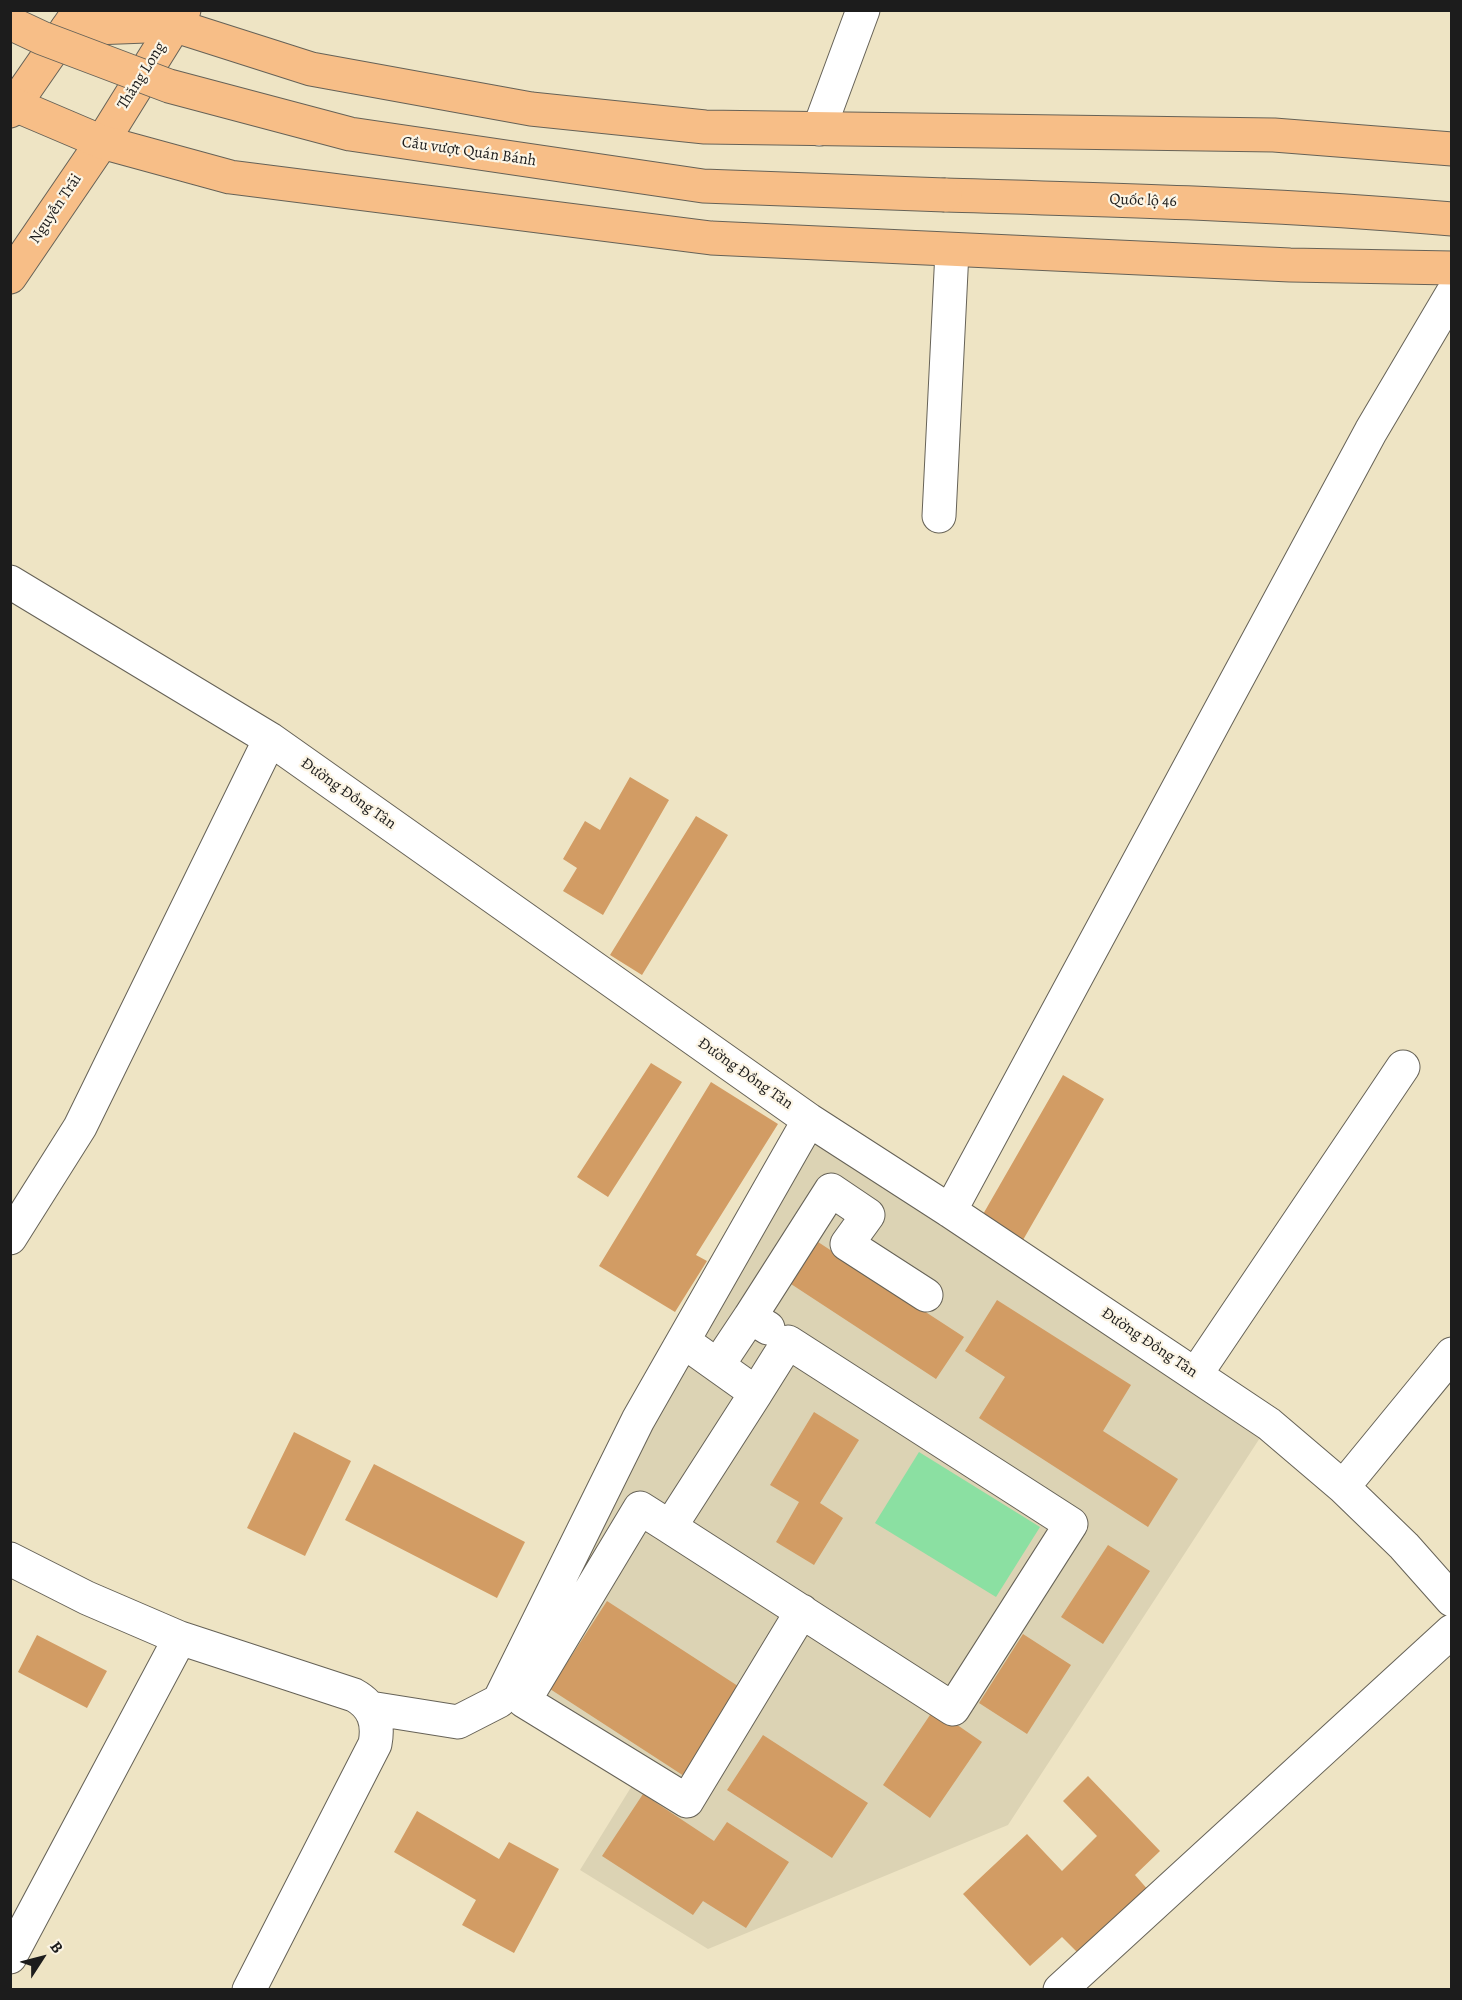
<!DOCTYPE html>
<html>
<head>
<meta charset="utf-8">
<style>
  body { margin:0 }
  #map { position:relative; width:1462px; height:2000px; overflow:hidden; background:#eee4c4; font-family:Alegreya,serif }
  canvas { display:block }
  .frame { position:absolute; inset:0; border:12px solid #1c1c1c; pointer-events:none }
  .north { position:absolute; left:12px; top:1928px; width:60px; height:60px; -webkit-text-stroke:4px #fcf5e5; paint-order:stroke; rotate:54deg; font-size:16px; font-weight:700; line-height:24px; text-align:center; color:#1c1c1c }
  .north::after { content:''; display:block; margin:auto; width:21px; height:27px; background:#1c1c1c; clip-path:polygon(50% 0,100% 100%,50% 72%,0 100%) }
</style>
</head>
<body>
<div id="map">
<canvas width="1462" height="2000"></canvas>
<div class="frame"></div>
<div class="north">B</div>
</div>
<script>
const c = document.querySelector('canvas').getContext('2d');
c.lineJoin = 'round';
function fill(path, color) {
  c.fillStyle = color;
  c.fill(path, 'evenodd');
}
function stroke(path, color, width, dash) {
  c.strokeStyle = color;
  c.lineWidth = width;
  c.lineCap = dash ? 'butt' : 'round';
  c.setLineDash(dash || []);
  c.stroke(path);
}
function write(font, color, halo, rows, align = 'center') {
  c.font = font + ' Alegreya,serif';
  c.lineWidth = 4.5;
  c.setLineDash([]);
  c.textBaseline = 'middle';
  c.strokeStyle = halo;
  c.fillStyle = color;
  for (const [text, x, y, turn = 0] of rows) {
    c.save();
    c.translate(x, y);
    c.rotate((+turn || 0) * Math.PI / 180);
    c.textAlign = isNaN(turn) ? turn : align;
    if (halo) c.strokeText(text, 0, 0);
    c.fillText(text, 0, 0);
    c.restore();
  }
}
const built = new Path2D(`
  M 809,1120 L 1269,1424 L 1008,1825 L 708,1949 L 580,1870 L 633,1784 L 499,1701 Z`);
const green = new Path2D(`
  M 919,1452 L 1040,1527 L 996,1597 L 875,1523 Z`);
const building = new Path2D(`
  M 630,777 L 669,800 L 603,915 L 563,891 L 577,868 L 563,859 L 585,821 L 600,830 Z
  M 696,816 L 728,835 L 642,975 L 610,955 Z
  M 651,1063 L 682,1082 L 608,1197 L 577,1177 Z
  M 1063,1075 L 1104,1099 L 1023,1240 L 982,1216 Z
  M 711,1082 L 778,1124 L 696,1255 L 707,1261 L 675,1312 L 599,1266 Z
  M 818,1242 L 964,1337 L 936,1379 L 791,1284 Z
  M 997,1300 L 1131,1385 L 1103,1431 L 1178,1479 L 1148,1527 L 979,1418 L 1005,1377 L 965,1351 Z
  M 814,1412 L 859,1440 L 820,1503 L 843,1518 L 814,1565 L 776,1542 L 799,1502 L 770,1485 Z
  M 294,1432 L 351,1461 L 305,1556 L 247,1528 Z
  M 374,1464 L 525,1542 L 497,1598 L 345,1520 Z
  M 1108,1545 L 1150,1571 L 1103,1644 L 1061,1617 Z
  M 607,1601 L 741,1688 L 684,1776 L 550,1689 Z
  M 1023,1634 L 1071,1665 L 1027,1734 L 979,1703 Z
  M 37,1635 L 107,1671 L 87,1708 L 18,1672 Z
  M 934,1709 L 982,1742 L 930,1818 L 883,1785 Z
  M 763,1735 L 868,1803 L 832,1858 L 727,1790 Z
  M 1088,1776 L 1160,1851 L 1135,1875 L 1149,1891 L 1081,1956 L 1062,1937 L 1030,1966 L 963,1894 L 1027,1834 L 1062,1871 L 1097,1836 L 1063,1801 Z
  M 643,1794 L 714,1841 L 727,1822 L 789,1862 L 746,1928 L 703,1901 L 693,1915 L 602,1856 Z
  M 417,1811 L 499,1859 L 509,1842 L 559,1869 L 514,1953 L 462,1925 L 476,1900 L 394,1852 Z`);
const minor = new Path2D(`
  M 819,129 L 863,10
  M 939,516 L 952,251
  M 10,582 L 270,739 L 809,1120 L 950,1211 L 1269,1424 L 1343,1487 L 1404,1546 L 1452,1600
  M 950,1211 L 1371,431 L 1452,294
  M 10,1238 L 80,1127 L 270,739
  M 750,1317 L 831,1190 L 868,1215 L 847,1244 L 926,1295
  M 683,1341 L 756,1393 L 788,1342 L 1071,1524 L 953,1709 L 670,1527 L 756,1393
  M 718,1365 L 750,1317 L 768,1328
  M 1196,1374 L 1403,1067
  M 1343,1487 L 1452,1354
  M 670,1527 L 640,1508 L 524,1701 L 687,1801 L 802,1611
  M 10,1559 L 87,1598 L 180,1638 L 354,1695 C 374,1706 379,1723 375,1744 L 249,1990
  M 370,1708 L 458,1722 L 499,1701 L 638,1420 L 809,1120
  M 10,1957 L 180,1638
  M 1060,1990 L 1452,1631`);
const major = new Path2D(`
  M 10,111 L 80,10
  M 10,277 L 102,142 L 184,10`);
const highway = new Path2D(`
  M 67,29 L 173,25 L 311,69 L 531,109 L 705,127 L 1274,135 L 1452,149
  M 15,105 L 102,142 L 230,177 L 711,238 L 1290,265 L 1452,268
  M 945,195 C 1114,200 1283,204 1452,219`);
const highwayBridge = new Path2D(`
  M 10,23 L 42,38 L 169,86 L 350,134 L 703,186 L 945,195`);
const streetNames = [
  ["Thăng Long",142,76,-58],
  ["Cầu vượt Quán Bánh",469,152,8],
  ["Quốc lộ 46",1143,201,2],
  ["Nguyễn Trãi",56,209,-56],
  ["Đường Đồng Tân",348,794,35],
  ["Đường Đồng Tân",745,1074,35],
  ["Đường Đồng Tân",1149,1343,34]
];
fill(built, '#dcd3b4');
fill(green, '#8be0a2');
fill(building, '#d29c64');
stroke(minor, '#666257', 35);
stroke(major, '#666257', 35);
stroke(highway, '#666257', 35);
stroke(minor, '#fff', 33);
stroke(major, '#f7be87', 33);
stroke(highway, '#f7be87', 33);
stroke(highwayBridge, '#666257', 35, []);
stroke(highwayBridge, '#f7be87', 33);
write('16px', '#1c1c1c', '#fcf5e5', streetNames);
</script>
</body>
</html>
